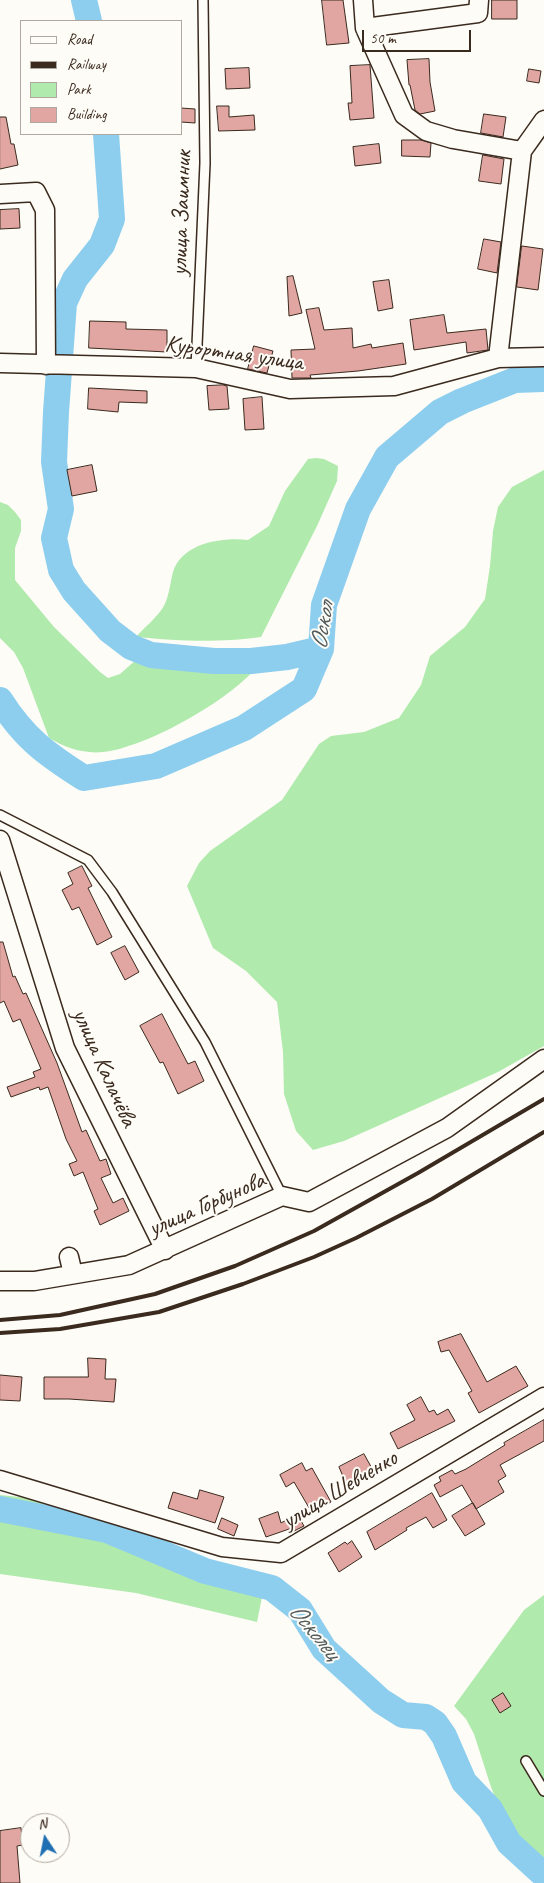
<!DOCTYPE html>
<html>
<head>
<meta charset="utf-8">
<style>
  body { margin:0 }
  #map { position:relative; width:544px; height:1883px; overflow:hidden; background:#fdfcf7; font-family:Caveat,sans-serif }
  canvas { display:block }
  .legend { position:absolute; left:20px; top:20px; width:162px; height:115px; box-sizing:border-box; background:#fdfcf7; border:1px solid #afa8a0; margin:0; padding:6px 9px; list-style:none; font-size:15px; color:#3b2a1e }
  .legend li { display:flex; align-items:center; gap:10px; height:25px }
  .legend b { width:25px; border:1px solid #afa8a0 }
  .north { position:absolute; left:20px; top:1813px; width:50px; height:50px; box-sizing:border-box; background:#fdfcf7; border:1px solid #afa8a0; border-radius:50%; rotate:349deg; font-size:14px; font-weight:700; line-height:20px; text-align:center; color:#3b2a1e }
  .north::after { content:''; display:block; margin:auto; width:18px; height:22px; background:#1f6fb2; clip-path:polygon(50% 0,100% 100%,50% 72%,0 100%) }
  .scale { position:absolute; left:362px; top:30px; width:109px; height:22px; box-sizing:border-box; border:2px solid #3b2a1e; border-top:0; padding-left:6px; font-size:15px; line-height:18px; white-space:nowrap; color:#3b2a1e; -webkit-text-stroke:4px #fdfcf7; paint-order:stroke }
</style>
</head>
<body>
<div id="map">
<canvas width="544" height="1883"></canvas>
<ul class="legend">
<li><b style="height:6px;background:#fdfcf7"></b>Road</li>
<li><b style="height:6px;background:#3b2a1e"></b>Railway</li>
<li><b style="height:14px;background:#b1eaad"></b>Park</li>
<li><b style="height:14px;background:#e1a6a1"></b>Building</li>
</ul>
<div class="north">N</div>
<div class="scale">50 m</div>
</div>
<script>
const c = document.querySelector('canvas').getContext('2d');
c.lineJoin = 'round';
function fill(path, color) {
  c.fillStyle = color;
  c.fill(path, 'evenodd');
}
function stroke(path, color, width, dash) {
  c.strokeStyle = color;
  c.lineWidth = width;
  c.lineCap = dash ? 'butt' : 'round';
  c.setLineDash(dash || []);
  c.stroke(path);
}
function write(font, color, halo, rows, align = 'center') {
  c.font = font + ' Caveat,sans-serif';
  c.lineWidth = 4;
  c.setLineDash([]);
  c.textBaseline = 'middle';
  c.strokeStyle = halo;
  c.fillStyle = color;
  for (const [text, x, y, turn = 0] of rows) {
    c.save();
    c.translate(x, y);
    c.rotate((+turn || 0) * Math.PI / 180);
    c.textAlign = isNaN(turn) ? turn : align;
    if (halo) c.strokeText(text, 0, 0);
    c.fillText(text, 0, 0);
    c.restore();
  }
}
const green = new Path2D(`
  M 316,458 L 324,459 L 338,466 L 337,481 L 317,526 L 261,637 C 215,643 181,641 136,637 C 144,628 155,619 162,609 C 169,599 170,583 173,572 C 182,543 222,537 248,540 L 269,526 L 285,491 L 308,459 Z
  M 544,470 L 544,1046 L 498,1072 L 344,1141 L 313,1150 L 296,1131 L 284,1094 L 283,1052 L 277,1002 L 246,971 L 213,948 L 187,886 L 199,863 L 210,851 L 282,800 L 319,744 L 331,736 L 364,732 L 399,718 L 421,685 L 430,656 L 465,627 L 485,599 L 490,566 L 493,531 L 498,507 L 512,487 Z
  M 0,502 L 8,505 L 15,512 L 21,520 L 21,531 L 15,548 L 15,580 L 54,627 L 100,672 L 108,678 L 120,674 L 137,659 L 189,665 L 226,665 L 262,660 C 239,696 146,748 103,752 C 84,754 66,748 49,738 L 23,668 L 14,652 L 0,638 Z
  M 0,1495 L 29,1498 L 109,1531 L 173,1548 L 265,1582 L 257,1622 L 136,1593 L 0,1574 Z
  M 544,1595 L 544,1865 L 513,1841 L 491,1787 L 474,1734 L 466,1719 L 454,1706 L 524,1610 Z`);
const river = new Path2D(`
  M 84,0 L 89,21
  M 106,134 L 112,219 L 102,245 L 75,279 L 64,303 L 56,412 L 54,462 L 61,509 L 54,538 L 61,570 L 74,591 L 110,631 L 131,647 L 151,655 L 214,661 L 251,661 L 287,657 L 321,649
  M 0,700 C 24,738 46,754 84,778 L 156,766 L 244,728 L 304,689 L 321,649 L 324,605 L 358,509 L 387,457 L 440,412 L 462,401 L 515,380 L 544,379
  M 0,1509 L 107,1530 L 205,1571 L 272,1588 L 300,1610 L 324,1649 L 381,1701 L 403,1715 L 426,1717 L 435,1723 L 444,1736 L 464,1782 L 490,1809 L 509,1843 L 544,1875`);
const building = new Path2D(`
  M 322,0 L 343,0 L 349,43 L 327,45 Z
  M 492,0 L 517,0 L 517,19 L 492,19 Z
  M 429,59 L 430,82 L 435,111 L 420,114 L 415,110 L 410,85 L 409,85 L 407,60 Z
  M 370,65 L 374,118 L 350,120 L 348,103 L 352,103 L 350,66 Z
  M 249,68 L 250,88 L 226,89 L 225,69 Z
  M 529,69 L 541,71 L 539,83 L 527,81 Z
  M 217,106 L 229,106 L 229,117 L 254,115 L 255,130 L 219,131 Z
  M 181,108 L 195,109 L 195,123 L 181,122 Z
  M 484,114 L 506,117 L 503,137 L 481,133 Z
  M 0,117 L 6,117 L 11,144 L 14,144 L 18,165 L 0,169 Z
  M 402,140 L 421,140 L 431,143 L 430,157 L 402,156 Z
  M 379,144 L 381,163 L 355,166 L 353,147 Z
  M 483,155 L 504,159 L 501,184 L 479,181 Z
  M 19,209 L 20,228 L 0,229 L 0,210 Z
  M 484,239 L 501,242 L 497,273 L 478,269 Z
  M 522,246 L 543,249 L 538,290 L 517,287 Z
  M 293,276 L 302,313 L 289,316 L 287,277 Z
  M 389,280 L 393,308 L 378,311 L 373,282 Z
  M 319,308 L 324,330 L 352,328 L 353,348 L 371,344 L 372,348 L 403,343 L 406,364 L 358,371 L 310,375 L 311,378 L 292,378 L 291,350 L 315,349 L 306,310 Z
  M 444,315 L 447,333 L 486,329 L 488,350 L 467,353 L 466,342 L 414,350 L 410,320 Z
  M 90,321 L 126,322 L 126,329 L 167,330 L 167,352 L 89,348 Z
  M 254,346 L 273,351 L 267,373 L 248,369 Z
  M 223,385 L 227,386 L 229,409 L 209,410 L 207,386 Z
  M 89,388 L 147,391 L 147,403 L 119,402 L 118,412 L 88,409 Z
  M 262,397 L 264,429 L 245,430 L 243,399 Z
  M 92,465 L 97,491 L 72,496 L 67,470 Z
  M 82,866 L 92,886 L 88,888 L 112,937 L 97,945 L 79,907 L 72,910 L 62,890 L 73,884 L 68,873 Z
  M 0,942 L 3,942 L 13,977 L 15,976 L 23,994 L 26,993 L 57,1063 L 82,1132 L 86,1130 L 100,1161 L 106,1159 L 111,1174 L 101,1178 L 113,1203 L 123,1198 L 129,1211 L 100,1225 L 94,1211 L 98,1209 L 83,1172 L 74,1176 L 69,1164 L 77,1161 L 66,1139 L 48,1087 L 40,1090 L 39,1087 L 11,1097 L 7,1087 L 35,1077 L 33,1072 L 41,1069 L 20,1019 L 13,1022 L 4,1001 L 0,1003 Z
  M 125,946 L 139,972 L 125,980 L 111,953 Z
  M 162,1014 L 188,1064 L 195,1061 L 204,1081 L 178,1094 L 163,1062 L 160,1063 L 140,1026 Z
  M 461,1334 L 487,1382 L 516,1366 L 528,1386 L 479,1413 L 468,1393 L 472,1391 L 449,1350 L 441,1352 L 438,1342 Z
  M 88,1358 L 106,1359 L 105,1379 L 116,1379 L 114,1402 L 69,1399 L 44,1399 L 44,1377 L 88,1377 Z
  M 0,1375 L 22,1377 L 20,1401 L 0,1400 Z
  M 421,1397 L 429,1412 L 434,1410 L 437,1415 L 448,1409 L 455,1421 L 398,1449 L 390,1433 L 415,1420 L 407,1405 Z
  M 544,1420 L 544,1441 L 500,1465 L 506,1476 L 498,1481 L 504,1492 L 476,1509 L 462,1485 L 440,1497 L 434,1485 L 441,1481 L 439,1477 L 452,1470 L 455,1474 L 466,1469 L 505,1445 L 504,1443 Z
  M 364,1454 L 374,1472 L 347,1486 L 339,1467 Z
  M 302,1463 L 306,1471 L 312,1468 L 331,1502 L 312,1513 L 294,1482 L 286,1487 L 280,1475 Z
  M 200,1490 L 224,1497 L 215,1523 L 168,1508 L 173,1492 L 197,1499 Z
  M 432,1493 L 447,1520 L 433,1528 L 426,1517 L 406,1528 L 407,1530 L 375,1550 L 367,1532 Z
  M 473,1503 L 485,1524 L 465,1536 L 452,1516 Z
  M 278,1512 L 281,1523 L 297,1514 L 304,1526 L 294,1531 L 292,1528 L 266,1537 L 259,1519 Z
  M 222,1518 L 238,1525 L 234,1536 L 218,1529 Z
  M 352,1541 L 362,1557 L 339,1572 L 328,1553 L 345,1542 L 347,1544 Z
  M 503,1693 L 511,1706 L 500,1713 L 492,1700 Z
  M 21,1828 L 23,1845 L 17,1846 L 20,1883 L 0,1883 L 0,1831 Z`);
const service = new Path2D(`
  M 196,368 L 205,163 L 203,0
  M 0,815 L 88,860 L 112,892 L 205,1042 L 282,1196
  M 526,1761 L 544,1791`);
const minor = new Path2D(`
  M 363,0 L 365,28 L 404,115 L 426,131 L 453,139 L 522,151
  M 365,28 L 478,13 L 479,0
  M 0,194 L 36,192 L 45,210 L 46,365
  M 498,358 L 522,151 L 544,120
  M 0,363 L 196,368 L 290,389 L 394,386 L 498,358 L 544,357
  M 0,840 L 65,1048 L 165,1250
  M 69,1257 L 73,1274
  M 0,1281 L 34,1281 L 129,1265 L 282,1196 L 309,1202 L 447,1128 L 544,1059
  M 0,1480 L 222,1547 L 281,1553 L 544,1397`);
const rail = new Path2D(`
  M 0,1320 L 60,1315 L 155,1294 L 235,1266 L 314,1231 L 418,1173 L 544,1099
  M 0,1333 L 60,1329 L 159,1312 L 243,1284 L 314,1257 L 356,1238 L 432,1199 L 544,1132`);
const streetNames = [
  ["улица Заимник",182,213,-88],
  ["Курортная улица",234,354,8],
  ["улица Калачёва",104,1068,66],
  ["улица Горбунова",207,1205,-24],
  ["улица Шевченко",340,1490,-31]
];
const waterNames = [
  ["Оскол",323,626,-80],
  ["Осколец",314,1632,50]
];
fill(green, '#b1eaad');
stroke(river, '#8dceee', 26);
fill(building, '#e1a6a1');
stroke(building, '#3b2a1e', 1);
stroke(service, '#3b2a1e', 12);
stroke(minor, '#3b2a1e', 21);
stroke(service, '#fdfcf7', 9);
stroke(minor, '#fdfcf7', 18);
stroke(rail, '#3b2a1e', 4);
write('24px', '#3b2a1e', '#fdfcf7', streetNames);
write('italic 25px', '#545b5c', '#fdfcf7', waterNames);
</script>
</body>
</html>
